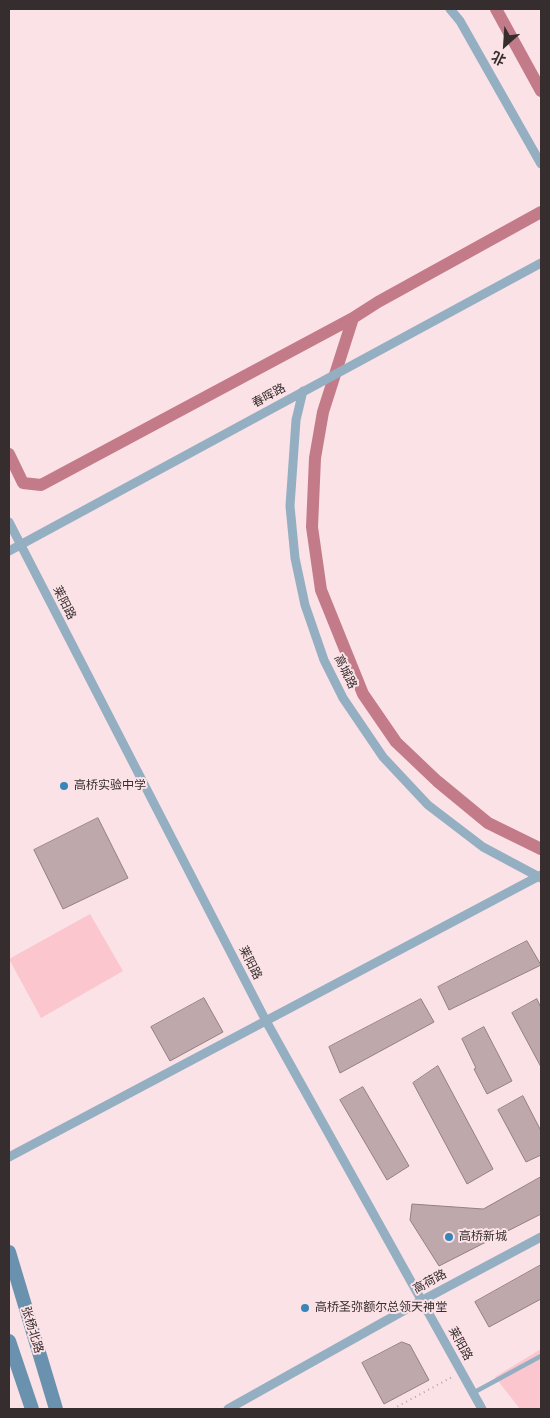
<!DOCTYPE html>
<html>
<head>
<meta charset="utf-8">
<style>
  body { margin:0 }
  #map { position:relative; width:550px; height:1418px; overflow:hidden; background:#fae2e6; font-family:Helvetica,"Noto Sans SC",sans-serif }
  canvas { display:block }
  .frame { position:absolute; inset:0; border:10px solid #362d2f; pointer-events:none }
  .north { position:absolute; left:480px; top:20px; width:50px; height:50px; -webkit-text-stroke:4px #fae2e6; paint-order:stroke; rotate:206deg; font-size:14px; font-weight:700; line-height:20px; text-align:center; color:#362d2f }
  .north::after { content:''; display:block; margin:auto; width:18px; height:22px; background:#362d2f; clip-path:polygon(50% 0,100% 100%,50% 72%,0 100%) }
</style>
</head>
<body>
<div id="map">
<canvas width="550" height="1418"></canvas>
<div class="frame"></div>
<div class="north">北</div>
</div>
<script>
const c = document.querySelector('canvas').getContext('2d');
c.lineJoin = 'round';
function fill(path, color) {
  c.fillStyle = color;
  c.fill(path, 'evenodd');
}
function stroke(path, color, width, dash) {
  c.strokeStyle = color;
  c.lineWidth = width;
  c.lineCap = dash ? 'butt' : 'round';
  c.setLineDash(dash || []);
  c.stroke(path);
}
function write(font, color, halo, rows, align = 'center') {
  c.font = font + ' Helvetica,"Noto Sans SC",sans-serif';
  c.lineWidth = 4;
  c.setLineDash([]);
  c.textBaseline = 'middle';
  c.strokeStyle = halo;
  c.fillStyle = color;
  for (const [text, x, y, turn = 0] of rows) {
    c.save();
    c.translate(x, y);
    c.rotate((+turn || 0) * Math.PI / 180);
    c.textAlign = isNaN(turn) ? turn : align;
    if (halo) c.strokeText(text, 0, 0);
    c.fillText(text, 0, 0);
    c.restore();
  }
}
const green = new Path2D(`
  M 90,914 L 123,971 L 41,1018 L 9,959 Z
  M 541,1349 L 541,1409 L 520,1409 L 495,1377 Z`);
const canal = new Path2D(`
  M 496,9 L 541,91
  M 353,318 L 323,412 L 315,458 L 312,527 L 321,590 L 363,694 L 396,742 L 437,781 L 488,823 L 541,849
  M 9,454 L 23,483 L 41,485 L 353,318 L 378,302 L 541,212`);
const building = new Path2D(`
  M 98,818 L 128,878 L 63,909 L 34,850 Z
  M 527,941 L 541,965 L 449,1010 L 438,987 Z
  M 204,998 L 223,1032 L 170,1061 L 151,1027 Z
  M 421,999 L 434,1022 L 340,1073 L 329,1047 Z
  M 537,999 L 541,1008 L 541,1067 L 512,1013 Z
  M 484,1027 L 512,1081 L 487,1094 L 474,1069 L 476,1068 L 462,1039 Z
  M 438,1066 L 493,1169 L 467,1184 L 413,1083 Z
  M 363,1087 L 409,1166 L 387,1180 L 340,1100 Z
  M 523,1096 L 541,1131 L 541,1155 L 526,1162 L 498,1110 Z
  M 541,1177 L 541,1214 L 439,1266 L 410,1220 L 412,1204 L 483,1209 Z
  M 541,1265 L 541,1299 L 489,1327 L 475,1302 Z
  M 402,1342 L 410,1345 L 429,1380 L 384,1404 L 362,1363 Z`);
const path = new Path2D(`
  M 393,1409 L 452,1377`);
const lane = new Path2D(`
  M 473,1393 L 541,1356`);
const street = new Path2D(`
  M 450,9 L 460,21 L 541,164
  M 303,391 L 296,420 L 290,506 L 295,558 L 305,605 L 324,660 L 343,698 L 383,757 L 428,805 L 483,847 L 541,878
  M 9,522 L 266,1021 L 482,1409
  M 9,551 L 541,263
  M 9,1157 L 541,875
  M 228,1409 L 421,1301 L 541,1237`);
const secondary = new Path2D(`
  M 9,1252 L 56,1409
  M 9,1341 L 32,1409`);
const markers = [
  [64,786,5,"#3885b8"],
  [449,1237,5,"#3885b8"],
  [305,1308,5,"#3885b8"]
];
const streetNames = [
  ["春晖路",269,396,-28],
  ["莱阳路",64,603,63],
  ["高城路",345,672,64],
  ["莱阳路",250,963,63],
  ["高荷路",430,1282,-28],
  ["张杨北路",32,1330,73],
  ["莱阳路",460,1344,61]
];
const poiNames = [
  ["高桥实验中学",74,786],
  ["高桥新城",459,1237],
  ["高桥圣弥额尔总领天神堂",315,1308]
];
fill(green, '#fcc6ce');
stroke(canal, '#c37b89', 12);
fill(building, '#bea8ab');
stroke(building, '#947f82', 1);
stroke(path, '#b7a5a8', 2, [1, 4]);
stroke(lane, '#94afc2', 4.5);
stroke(street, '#94afc2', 9);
stroke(secondary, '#6a92af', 14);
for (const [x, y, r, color] of markers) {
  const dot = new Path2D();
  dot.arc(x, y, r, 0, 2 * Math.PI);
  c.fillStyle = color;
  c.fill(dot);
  stroke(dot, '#fae2e6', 2);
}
write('12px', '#362d2f', '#fae2e6', streetNames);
write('12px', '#362d2f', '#fae2e6', poiNames, 'left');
</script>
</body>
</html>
